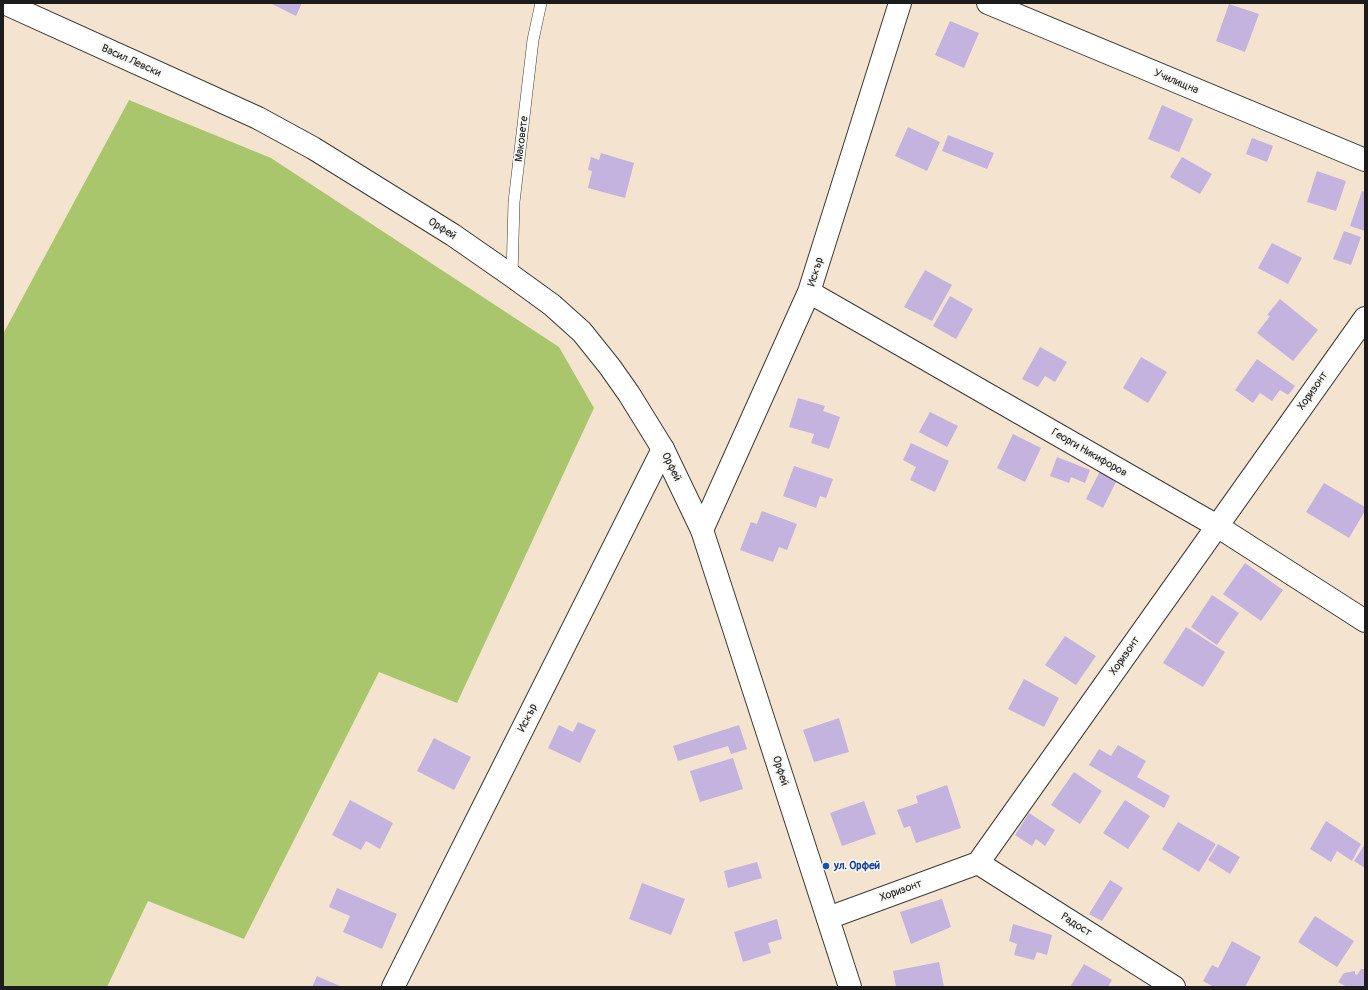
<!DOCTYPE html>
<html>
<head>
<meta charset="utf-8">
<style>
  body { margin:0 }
  #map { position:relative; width:1368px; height:990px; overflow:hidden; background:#f4e4cf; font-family:Pangolin,sans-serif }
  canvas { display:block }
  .frame { position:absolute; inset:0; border:4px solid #1c1c1c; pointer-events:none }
</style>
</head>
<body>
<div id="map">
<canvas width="1368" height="990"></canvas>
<div class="frame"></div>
</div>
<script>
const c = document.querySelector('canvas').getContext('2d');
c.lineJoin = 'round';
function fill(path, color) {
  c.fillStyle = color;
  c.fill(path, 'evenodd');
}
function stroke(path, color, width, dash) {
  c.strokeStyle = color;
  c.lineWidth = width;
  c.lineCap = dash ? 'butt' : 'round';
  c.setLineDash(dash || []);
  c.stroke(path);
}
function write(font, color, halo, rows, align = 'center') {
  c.font = font + ' Pangolin,sans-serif';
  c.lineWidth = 3.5;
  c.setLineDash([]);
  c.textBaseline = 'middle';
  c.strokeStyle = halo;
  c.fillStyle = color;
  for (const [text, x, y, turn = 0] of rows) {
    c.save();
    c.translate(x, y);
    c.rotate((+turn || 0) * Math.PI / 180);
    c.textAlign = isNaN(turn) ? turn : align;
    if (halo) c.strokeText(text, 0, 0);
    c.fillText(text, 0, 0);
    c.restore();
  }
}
const green = new Path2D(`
  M 129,100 L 271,158 L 559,347 L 594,408 L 457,703 L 379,672 L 244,939 L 148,901 L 107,987 L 3,987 L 3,334 Z`);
const building = new Path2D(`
  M 270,3 L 302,3 L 296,16 Z
  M 1229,4 L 1259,14 L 1245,52 L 1216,41 Z
  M 950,21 L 979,33 L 964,68 L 935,55 Z
  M 1162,105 L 1193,119 L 1179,152 L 1148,139 Z
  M 908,127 L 940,142 L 927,171 L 895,156 Z
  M 948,135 L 994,153 L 987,169 L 942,151 Z
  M 1252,138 L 1273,146 L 1267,162 L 1246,154 Z
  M 601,153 L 634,163 L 625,198 L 588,188 L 592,171 L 588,170 L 591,157 L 599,160 Z
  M 1182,157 L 1212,174 L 1200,194 L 1170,177 Z
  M 1317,171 L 1346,181 L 1336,211 L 1307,202 Z
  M 1362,191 L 1365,192 L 1365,231 L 1350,226 Z
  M 1344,231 L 1361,237 L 1351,265 L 1333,259 Z
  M 1272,243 L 1302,258 L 1288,284 L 1258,268 Z
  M 925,270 L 952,285 L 932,321 L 904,307 Z
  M 950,296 L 973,309 L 956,339 L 933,326 Z
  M 1280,299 L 1318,330 L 1293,361 L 1257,333 L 1270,316 L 1267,315 Z
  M 1040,347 L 1067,362 L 1055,382 L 1045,376 L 1038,387 L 1022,379 Z
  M 1141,357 L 1167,372 L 1148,403 L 1123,388 Z
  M 1257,359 L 1295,386 L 1288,395 L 1280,390 L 1272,401 L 1260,393 L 1253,403 L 1235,390 Z
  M 798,398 L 825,406 L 823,411 L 840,417 L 829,449 L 811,443 L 814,434 L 789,427 Z
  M 930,412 L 958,426 L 947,447 L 919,432 Z
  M 1013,434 L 1041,448 L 1025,482 L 997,468 Z
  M 911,443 L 949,461 L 935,492 L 910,480 L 916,467 L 903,460 Z
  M 1057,457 L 1090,470 L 1085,483 L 1071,477 L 1069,483 L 1050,476 Z
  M 794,466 L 833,479 L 826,498 L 820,496 L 816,508 L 783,496 Z
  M 1101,469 L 1118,478 L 1103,508 L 1086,499 Z
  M 1324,483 L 1365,507 L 1365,511 L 1349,538 L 1306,512 Z
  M 762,511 L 797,524 L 787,550 L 779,547 L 773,562 L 740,550 L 751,522 L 757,524 Z
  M 1245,563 L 1283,590 L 1261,621 L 1223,594 Z
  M 1212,595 L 1239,613 L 1217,645 L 1191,627 Z
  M 1186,627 L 1225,652 L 1203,687 L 1163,663 Z
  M 1065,636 L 1096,656 L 1076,685 L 1045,665 Z
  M 1024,679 L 1059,698 L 1044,727 L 1008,709 Z
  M 839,718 L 849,752 L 814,762 L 803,730 Z
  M 578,722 L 596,730 L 580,763 L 548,748 L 559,725 L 573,732 Z
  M 739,725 L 747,749 L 731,754 L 728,746 L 678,761 L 673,746 Z
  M 434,738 L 471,757 L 454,790 L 417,771 Z
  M 1118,745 L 1146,761 L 1137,777 L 1170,796 L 1164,808 L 1089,765 L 1099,749 L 1111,756 Z
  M 733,758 L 743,789 L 700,802 L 690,771 Z
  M 1074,772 L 1102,791 L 1080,824 L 1051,805 Z
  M 947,785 L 961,828 L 916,843 L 910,826 L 904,828 L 897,810 L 918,803 L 916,796 Z
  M 350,800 L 393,823 L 380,849 L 366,841 L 361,850 L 332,835 Z
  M 1125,800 L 1150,816 L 1128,849 L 1103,833 Z
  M 864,801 L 876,834 L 842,846 L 830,813 Z
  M 1029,813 L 1055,830 L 1045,846 L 1036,839 L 1032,846 L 1015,835 Z
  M 1326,821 L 1361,844 L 1352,861 L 1337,851 L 1331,862 L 1310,849 Z
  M 1178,822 L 1216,844 L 1199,872 L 1162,849 Z
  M 1218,844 L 1240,857 L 1230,874 L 1208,860 Z
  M 1365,844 L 1365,868 L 1354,861 Z
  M 757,862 L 762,878 L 728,888 L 724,871 Z
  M 1110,880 L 1123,888 L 1102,921 L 1089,914 Z
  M 642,883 L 685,899 L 671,935 L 629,919 Z
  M 337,888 L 397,914 L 382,949 L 343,932 L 350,916 L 329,907 Z
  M 942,899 L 951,927 L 911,944 L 900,912 Z
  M 1315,916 L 1354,941 L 1337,967 L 1298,942 Z
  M 777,919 L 782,939 L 768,943 L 771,953 L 743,962 L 734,932 Z
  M 1013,924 L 1052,935 L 1047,955 L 1037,952 L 1034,960 L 1014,955 L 1017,944 L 1009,941 Z
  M 1232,941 L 1261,957 L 1245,987 L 1214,987 L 1203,981 L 1212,965 L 1218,968 Z
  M 939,962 L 944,987 L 896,987 L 893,971 Z
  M 1084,964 L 1112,980 L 1108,987 L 1070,987 Z
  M 1361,969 L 1365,969 L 1365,987 L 1347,987 L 1338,982 L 1344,973 L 1355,971 L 1355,974 L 1357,975 Z
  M 317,976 L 342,987 L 312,987 Z`);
const service = new Path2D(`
  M 512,276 L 514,202 L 533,40 L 541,3`);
const minor = new Path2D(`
  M 988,3 L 1365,160
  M 809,292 L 1217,526 L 1365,621
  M 702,530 L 809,292 L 900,3
  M 978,863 L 1174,987
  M 828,918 L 978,863 L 1365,318
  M 393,987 L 663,449`);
const tertiary = new Path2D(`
  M 4,3 L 258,118 L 313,148 L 453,235 L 512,276 L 552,305 L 582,332 L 610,367 L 629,394 L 663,449 L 702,530 L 850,987`);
const markers = [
  [826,866,4,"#1a4fb4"]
];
const streetNames = [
  ["Васил Левски",131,61,24],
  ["Училищна",1176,82,23],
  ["Маковете",522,139,-83],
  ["Орфей",442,229,32],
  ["Искър",816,272,-73],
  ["Хоризонт",1313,391,-55],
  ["Георги Никифоров",1089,453,30],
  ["Орфей",671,467,64],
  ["Хоризонт",1125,656,-55],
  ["Искър",528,718,-63],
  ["Орфей",780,771,72],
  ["Хоризонт",901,891,-20],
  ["Радост",1076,925,32]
];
const transitNames = [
  ["ул. Орфей",834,866]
];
fill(green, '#aac66d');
fill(building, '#c4b2df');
stroke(service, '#3c3a37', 12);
stroke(minor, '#3c3a37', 24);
stroke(tertiary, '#3c3a37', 24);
stroke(service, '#fff', 11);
stroke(minor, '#fff', 22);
stroke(tertiary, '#fff', 22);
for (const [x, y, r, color] of markers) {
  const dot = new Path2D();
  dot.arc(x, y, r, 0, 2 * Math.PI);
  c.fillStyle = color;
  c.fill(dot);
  stroke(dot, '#f6f6f2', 1.5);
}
write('11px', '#1c1c1c', '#f6f6f2', streetNames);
write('bold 11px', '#164399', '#f6f6f2', transitNames, 'left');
</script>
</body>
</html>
